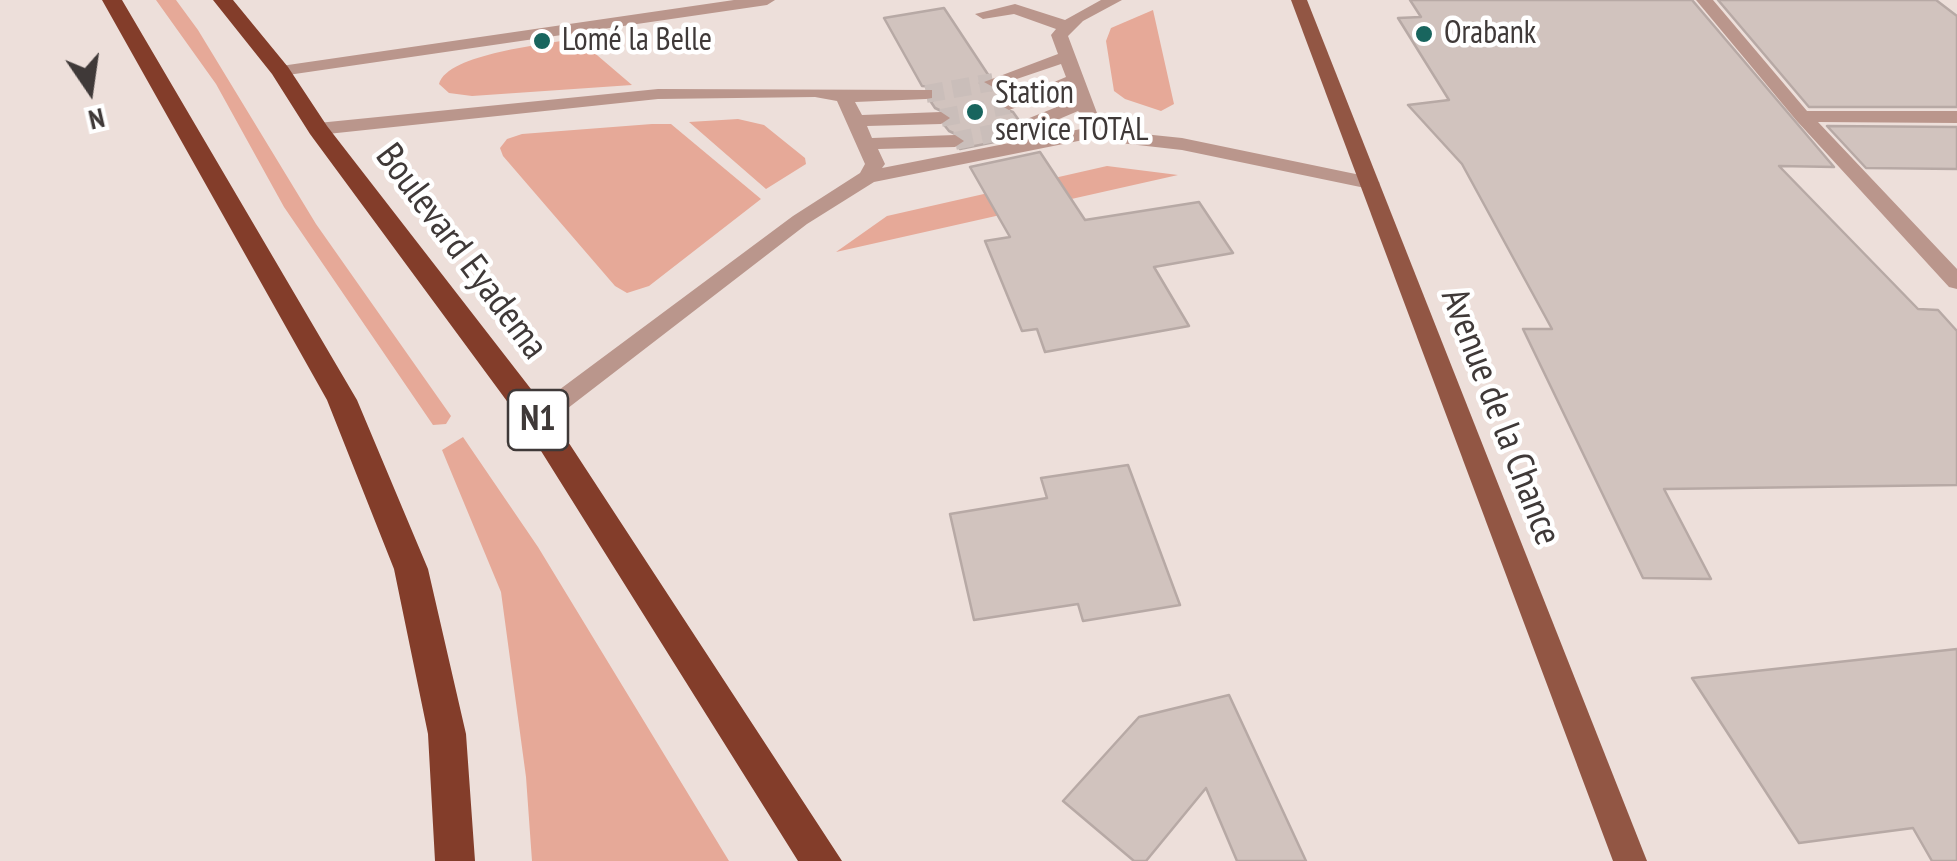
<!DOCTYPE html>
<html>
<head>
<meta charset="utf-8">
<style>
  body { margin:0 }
  #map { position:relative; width:1957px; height:861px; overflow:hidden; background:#eddfda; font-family:"PT Sans Narrow",sans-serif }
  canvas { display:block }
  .north { position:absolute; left:40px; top:40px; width:100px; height:100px; -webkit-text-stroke:8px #fff; paint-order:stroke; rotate:167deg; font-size:28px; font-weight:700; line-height:40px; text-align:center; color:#3f3938 }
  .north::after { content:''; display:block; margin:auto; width:35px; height:45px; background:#3f3938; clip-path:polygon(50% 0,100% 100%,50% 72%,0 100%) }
</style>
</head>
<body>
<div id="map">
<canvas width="1957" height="861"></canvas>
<div class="north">N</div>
</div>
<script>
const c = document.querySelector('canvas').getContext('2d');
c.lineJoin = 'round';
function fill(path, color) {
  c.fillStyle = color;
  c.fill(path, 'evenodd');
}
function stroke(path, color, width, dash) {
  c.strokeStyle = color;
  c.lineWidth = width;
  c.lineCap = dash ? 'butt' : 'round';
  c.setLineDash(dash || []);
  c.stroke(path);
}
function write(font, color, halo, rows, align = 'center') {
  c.font = font + ' "PT Sans Narrow",sans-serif';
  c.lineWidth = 9;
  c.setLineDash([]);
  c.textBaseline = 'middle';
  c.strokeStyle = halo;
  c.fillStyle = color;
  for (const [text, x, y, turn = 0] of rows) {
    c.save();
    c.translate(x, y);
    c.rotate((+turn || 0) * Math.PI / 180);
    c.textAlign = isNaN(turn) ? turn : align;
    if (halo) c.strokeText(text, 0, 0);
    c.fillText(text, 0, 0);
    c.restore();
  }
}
const green = new Path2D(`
  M 156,0 L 176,0 L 198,30 L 316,224 L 451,416 L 446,424 L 433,425 L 284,207 L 216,84 Z
  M 1153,10 L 1174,104 L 1161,111 L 1125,99 L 1114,91 L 1106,41 L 1111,28 Z
  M 577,38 L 632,85 L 472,96 L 449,93 L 439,84 C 448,53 546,45 577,38 Z
  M 738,119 L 764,125 L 805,158 L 806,164 L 766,189 L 689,122 Z
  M 652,124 L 671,124 L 761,199 L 649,286 L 627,293 L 615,286 L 503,156 L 500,148 L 507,139 L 522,134 Z
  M 1107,166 L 1178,175 L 836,252 L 887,216 Z
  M 463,437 L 538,547 L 729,861 L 532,861 L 526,777 L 501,592 L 442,450 Z`);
const building = new Path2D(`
  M 1410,0 L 1692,0 L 1834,167 L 1779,166 L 1918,309 L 1938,310 L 1957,331 L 1957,485 L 1664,489 L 1711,579 L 1643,578 L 1523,329 L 1552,329 L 1462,164 L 1408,105 L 1449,100 L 1398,18 L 1421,17 Z
  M 1718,0 L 1936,0 L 1957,16 L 1957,107 L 1809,107 Z
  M 944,8 L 989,76 L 980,83 L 991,90 L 998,89 L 1004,99 L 996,106 L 1013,112 L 1018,119 L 1013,123 L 1014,134 L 1029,135 L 960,149 L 968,140 L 949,131 L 945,126 L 954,117 L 935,108 L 931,102 L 936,98 L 935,87 L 922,86 L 884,18 Z
  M 1827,126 L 1957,127 L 1957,169 L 1866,168 Z
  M 1040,152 L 1085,220 L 1199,202 L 1233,253 L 1154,267 L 1189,326 L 1045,352 L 1037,329 L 1022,331 L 985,241 L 1010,237 L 970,167 Z
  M 1128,465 L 1180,605 L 1083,621 L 1078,604 L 974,620 L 950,514 L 1047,498 L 1041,478 Z
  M 1957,649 L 1957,861 L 1932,861 L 1913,828 L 1799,843 L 1692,678 Z
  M 1229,695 L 1306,861 L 1237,861 L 1206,788 L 1146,861 L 1134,861 L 1063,801 L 1139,717 Z`);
const minorTunnel = new Path2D(`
  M 926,94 L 993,82
  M 941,118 L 1009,105
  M 955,141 L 1024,127`);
const minor = new Path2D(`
  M 734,0 L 775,0 L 767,5 L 281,76 L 272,71 L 281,66 Z
  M 1101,0 L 1122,0 L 1083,21 L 1068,36 L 1097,113 L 1112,126 L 1124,132 L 1182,138 L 1370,177 L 1380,183 L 1370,189 L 1182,150 L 1120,143 L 1103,136 L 874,182 L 807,224 L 546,425 L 528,425 L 525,419 L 528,413 L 793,216 L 860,173 L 865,164 L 837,101 L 815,97 L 658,99 L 318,135 L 309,129 L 318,123 L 658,89 L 932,90 L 932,98 L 926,99 L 855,102 L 862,115 L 941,112 L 950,118 L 941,124 L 867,126 L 872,138 L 955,135 L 964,141 L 955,147 L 878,149 L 885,164 L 882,168 L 1091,127 L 1078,111 L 1031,131 L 1017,131 L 1017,123 L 1074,100 L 1070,88 L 1009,110 L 1000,105 L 1066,77 L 1061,64 L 993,87 L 984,82 L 1058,54 L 1051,35 L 1056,29 L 1014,14 L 983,19 L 975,14 L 1015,4 L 1065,20 Z
  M 1696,0 L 1713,0 L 1807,111 L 1957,111 L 1957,123 L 1818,122 L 1957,269 L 1957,289 L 1949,287 L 1796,120 Z`);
const major = new Path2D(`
  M 1291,0 L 1307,0 L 1647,861 L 1613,861 Z`);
const highway = new Path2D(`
  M 102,0 L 122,0 L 357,400 L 428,569 L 466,734 L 475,861 L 435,861 L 428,734 L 394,569 L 327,400 Z
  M 213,0 L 233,0 L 288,67 L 327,126 L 548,411 L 842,861 L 798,861 L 526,427 L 310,134 L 272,74 Z`);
const markers = [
  [1424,34,10,"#18655e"],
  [542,41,10,"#18655e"],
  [975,112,10,"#18655e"]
];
const farPoinames = [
  ["Orabank",1444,34],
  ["Lomé la Belle",562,41],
  ["Station",995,94],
  ["service TOTAL",995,131]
];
const shields = [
  [538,420,60]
];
const shieldNames = [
  ["N1",538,420]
];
const streetNames = [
  ["Boulevard Eyadema",461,252,53],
  ["Avenue de la Chance",1500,417,69]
];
fill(green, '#e6a998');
fill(building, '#d1c3be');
stroke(building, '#b7a9a5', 2.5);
stroke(minorTunnel, '#cabeba', 18, [18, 9]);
fill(minor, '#ba968c');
fill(major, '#925644');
fill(highway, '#833d2a');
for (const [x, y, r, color] of markers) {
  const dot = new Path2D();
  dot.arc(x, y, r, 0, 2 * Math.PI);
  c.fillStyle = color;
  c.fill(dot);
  stroke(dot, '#fff', 4);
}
write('32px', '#3f3938', '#fff', farPoinames, 'left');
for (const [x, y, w] of shields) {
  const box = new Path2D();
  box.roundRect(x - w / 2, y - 30, w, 60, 8);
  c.fillStyle = '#fff';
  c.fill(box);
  stroke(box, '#3f3938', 2.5);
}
write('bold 35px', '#3f3938', null, shieldNames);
write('38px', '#3f3938', '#fff', streetNames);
</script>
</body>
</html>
